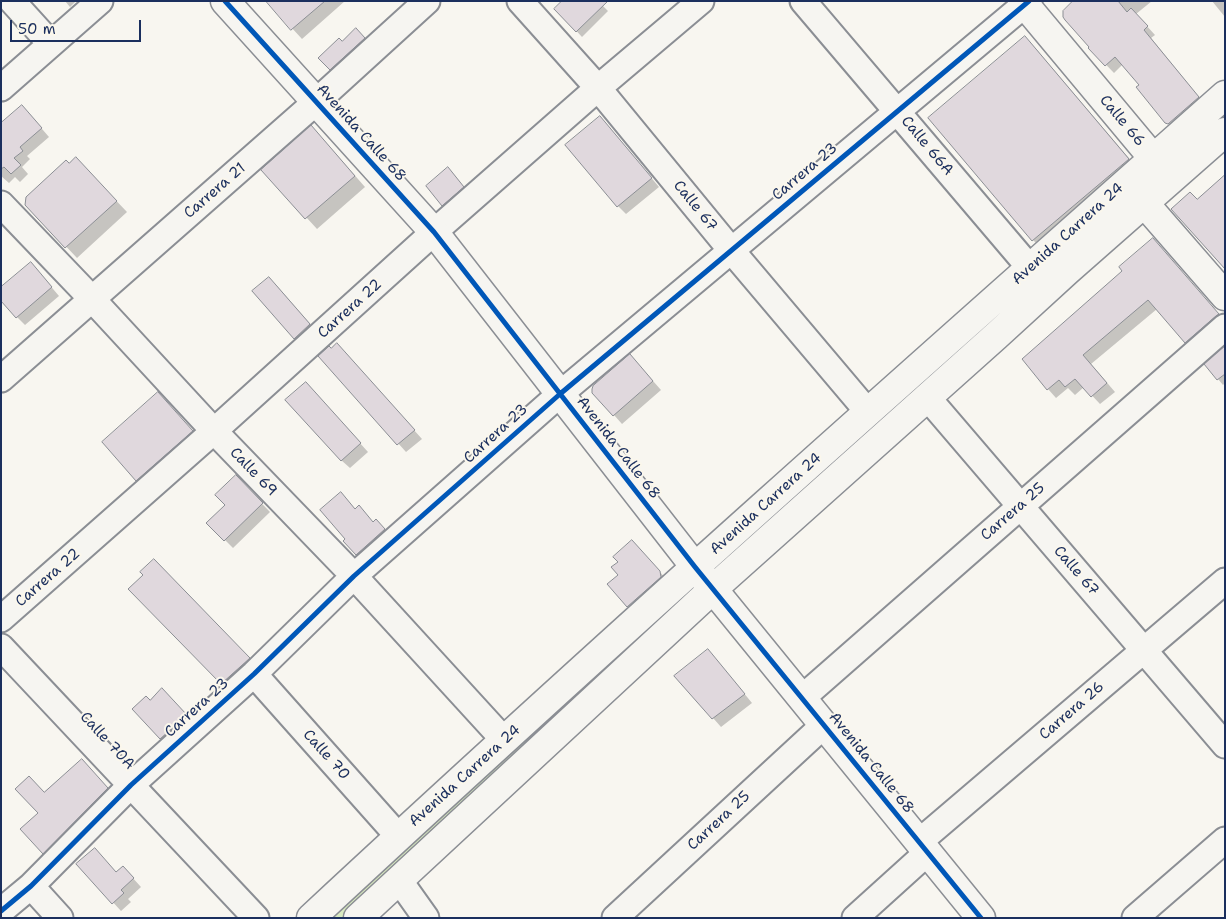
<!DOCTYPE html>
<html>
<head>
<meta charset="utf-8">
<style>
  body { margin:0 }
  #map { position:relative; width:1226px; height:919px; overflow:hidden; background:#f8f6f0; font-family:"Shantell Sans",sans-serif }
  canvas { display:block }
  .frame { position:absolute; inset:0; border:2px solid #1b2f5e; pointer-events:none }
  .scale { position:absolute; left:10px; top:20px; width:131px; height:22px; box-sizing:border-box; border:2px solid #1b2f5e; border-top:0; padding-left:6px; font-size:15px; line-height:18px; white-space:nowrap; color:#1b2f5e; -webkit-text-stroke:4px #fbf7ec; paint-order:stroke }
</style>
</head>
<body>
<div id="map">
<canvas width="1226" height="919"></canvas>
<div class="frame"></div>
<div class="scale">50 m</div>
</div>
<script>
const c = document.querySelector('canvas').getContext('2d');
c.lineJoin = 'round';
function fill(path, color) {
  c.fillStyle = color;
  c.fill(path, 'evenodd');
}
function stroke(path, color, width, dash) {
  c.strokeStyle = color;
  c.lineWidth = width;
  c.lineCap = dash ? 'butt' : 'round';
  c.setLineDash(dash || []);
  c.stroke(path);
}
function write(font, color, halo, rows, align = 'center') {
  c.font = font + ' "Shantell Sans",sans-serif';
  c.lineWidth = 4;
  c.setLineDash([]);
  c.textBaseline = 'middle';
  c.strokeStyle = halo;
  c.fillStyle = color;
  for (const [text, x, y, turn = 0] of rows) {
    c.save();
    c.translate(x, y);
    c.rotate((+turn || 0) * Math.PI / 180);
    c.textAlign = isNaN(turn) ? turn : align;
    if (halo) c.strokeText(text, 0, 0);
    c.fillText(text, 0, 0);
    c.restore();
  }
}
const green = new Path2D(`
  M 617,652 L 623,660 L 346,918 L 330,918 Z`);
const shadow = new Path2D(`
  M 65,1 L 76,1 L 70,7 Z
  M 267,1 L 345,1 L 302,39 Z
  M 598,1 L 608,11 L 582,37 L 556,9 Z
  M 1075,1 L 1152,1 L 1136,14 L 1155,35 L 1151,38 L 1206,106 L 1176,131 L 1167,123 L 1141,85 L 1123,64 L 1114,73 L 1090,48 Z
  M 1212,1 L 1225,1 L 1225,17 Z
  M 356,30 L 370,44 L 336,74 L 320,58 L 342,43 Z
  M 1025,38 L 1036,49 L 1139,170 L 1044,251 L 1033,240 Z
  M 30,115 L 49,137 L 27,156 L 30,159 L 22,167 L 28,174 L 20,182 L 15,177 L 9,183 L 1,176 L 1,125 Z
  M 608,126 L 659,187 L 626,214 L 618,206 Z
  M 322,138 L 365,187 L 317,229 L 263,170 Z
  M 70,165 L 87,170 L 127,212 L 77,258 L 26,204 Z
  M 453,174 L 468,192 L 448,210 L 443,205 Z
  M 1161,249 L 1225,321 L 1195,351 L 1157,309 L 1091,364 L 1115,392 L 1100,404 L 1084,387 L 1075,395 L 1068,388 L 1056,398 L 1048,389 Z
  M 31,263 L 59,296 L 25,325 L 17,317 Z
  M 277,286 L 318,333 L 303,347 L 254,291 Z
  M 1225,348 L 1225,383 L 1223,385 L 1218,379 Z
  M 345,353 L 422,439 L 406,452 L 320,356 Z
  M 638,364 L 661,390 L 622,424 L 614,415 Z
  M 314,392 L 368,452 L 350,468 L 341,460 Z
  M 166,402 L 200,440 L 145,488 L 137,480 Z
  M 236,477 L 270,512 L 233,548 L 208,523 L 227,505 Z
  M 355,510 L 374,523 L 381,526 L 389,535 L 362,559 L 345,541 L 347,539 Z
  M 640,550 L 668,581 L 636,615 L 609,584 L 620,575 Z
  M 154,561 L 260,670 L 233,694 L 130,589 L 145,575 Z
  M 716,659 L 752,703 L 721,727 L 676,676 Z
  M 162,690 L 192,721 L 166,744 L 134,709 L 150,701 Z
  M 87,766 L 113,794 L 49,858 L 44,853 L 39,813 L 44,794 Z
  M 78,864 L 131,876 L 141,887 L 128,899 L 131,902 L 121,911 Z`);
const building = new Path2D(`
  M 266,1 L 325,1 L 291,30 Z
  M 562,1 L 608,1 L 576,32 L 554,9 Z
  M 1073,1 L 1118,1 L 1127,12 L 1131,8 L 1148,26 L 1144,30 L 1199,97 L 1168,124 L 1165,123 L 1136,87 L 1139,85 L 1115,57 L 1105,66 L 1088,48 L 1089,47 L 1065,20 L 1063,17 L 1063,11 Z
  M 356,28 L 365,38 L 330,70 L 318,58 L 339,38 L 342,41 Z
  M 1025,36 L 1129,159 L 1032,241 L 928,118 Z
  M 22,105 L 42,128 L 20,147 L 23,151 L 14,158 L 21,165 L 11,174 L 4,167 L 1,169 L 1,123 Z
  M 600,116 L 652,178 L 617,207 L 565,145 Z
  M 311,125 L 355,176 L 305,219 L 261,170 Z
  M 76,157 L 117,201 L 65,248 L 25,205 L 26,197 L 66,160 L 69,163 Z
  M 448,167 L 464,187 L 442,206 L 426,186 Z
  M 1225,175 L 1225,269 L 1171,209 L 1190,192 L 1197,199 Z
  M 1153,238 L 1219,314 L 1216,316 L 1185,343 L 1148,300 L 1083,355 L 1107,383 L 1091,397 L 1075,379 L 1065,387 L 1059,380 L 1047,390 L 1022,359 L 1122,271 L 1119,267 Z
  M 31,262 L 52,287 L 16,318 L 1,301 L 1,287 Z
  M 269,277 L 310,324 L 294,339 L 252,291 Z
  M 337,343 L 415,430 L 397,445 L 318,356 L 329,346 L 331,348 Z
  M 1225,346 L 1225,374 L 1217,380 L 1204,364 Z
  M 630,354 L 653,381 L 613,416 L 592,393 L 592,389 L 593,386 Z
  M 306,382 L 361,443 L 341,461 L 285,400 Z
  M 158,392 L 193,431 L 136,481 L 102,442 Z
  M 236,475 L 263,503 L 224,541 L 206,523 L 225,505 L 215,495 Z
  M 341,492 L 355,509 L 359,505 L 373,522 L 376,519 L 385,529 L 356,555 L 343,541 L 345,539 L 320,510 Z
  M 632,540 L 660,571 L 661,577 L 627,607 L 607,584 L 618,575 L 611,567 L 618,562 L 613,557 Z
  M 154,559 L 250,658 L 221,684 L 128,589 L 143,575 L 140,572 Z
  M 708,649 L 745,694 L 712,719 L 674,676 Z
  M 162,688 L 187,715 L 160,739 L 132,709 L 146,696 L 150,700 Z
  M 82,759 L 108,788 L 43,854 L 20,829 L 38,813 L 15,789 L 29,776 L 44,792 Z
  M 95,848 L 116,872 L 123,866 L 134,878 L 121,890 L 124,893 L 112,904 L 76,864 Z`);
const minor = new Path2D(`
  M 12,1 L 51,44
  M 520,1 L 598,88 L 731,250 L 868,412
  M 803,1 L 1030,268
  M 1,88 L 100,1
  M 1,204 L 92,299 L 214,431 L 354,576 L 504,740
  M 1,379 L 316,102 L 427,1
  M 927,397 L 1225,745
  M 1,619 L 214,431 L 434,232 L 598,88 L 701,1
  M 1,647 L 256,918
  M 254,674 L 399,837
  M 802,698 L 1225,327
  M 919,842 L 1225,581
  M 399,880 L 426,918
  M 31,886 L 60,918
  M 1,911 L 31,886 L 131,785 L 254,674 L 354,576 L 560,394 L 1029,1
  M 615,918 L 824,725
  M 855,918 L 928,852
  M 1135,918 L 1225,840`);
const major = new Path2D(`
  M 225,1 L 434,232 L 695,567 L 981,918
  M 1022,1 L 1153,158
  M 1132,189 L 1225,296
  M 311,918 C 611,639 918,367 1225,95
  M 358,918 L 713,589 L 996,336 L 1067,271 L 1225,132`);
const cycleway = new Path2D(`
  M 225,1 L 434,232 L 695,567 L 981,918
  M 1,911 L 31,886 L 131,785 L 254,674 L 354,576 L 560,394 L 1029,1`);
const streetNames = [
  ["Calle 66",1122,121,50],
  ["Avenida Calle 68",361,133,48],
  ["Calle 66A",927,146,50],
  ["Carrera 23",805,172,-40],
  ["Carrera 21",215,191,-41],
  ["Calle 67",695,206,51],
  ["Avenida Carrera 24",1068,234,-42],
  ["Carrera 22",350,309,-42],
  ["Carrera 23",496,434,-42],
  ["Avenida Calle 68",618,448,52],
  ["Calle 69",253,472,46],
  ["Avenida Carrera 24",766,504,-42],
  ["Carrera 25",1013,512,-41],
  ["Calle 67",1076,571,49],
  ["Carrera 22",48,578,-41],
  ["Carrera 23",197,708,-42],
  ["Carrera 26",1072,711,-41],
  ["Calle 70A",107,741,47],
  ["Calle 70",326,755,48],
  ["Avenida Calle 68",871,763,51],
  ["Avenida Carrera 24",465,776,-42],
  ["Carrera 25",719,821,-43]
];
fill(green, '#d9eac1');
fill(shadow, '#0003');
fill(building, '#e0d8dd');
stroke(building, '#8b8e94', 1);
stroke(minor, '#8b8e94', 29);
stroke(major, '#8b8e94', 31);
stroke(minor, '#f6f5f1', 25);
stroke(major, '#f6f5f1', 28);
stroke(cycleway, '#0057b8', 5);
write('15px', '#1b2f5e', '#fbf7ec', streetNames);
</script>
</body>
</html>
